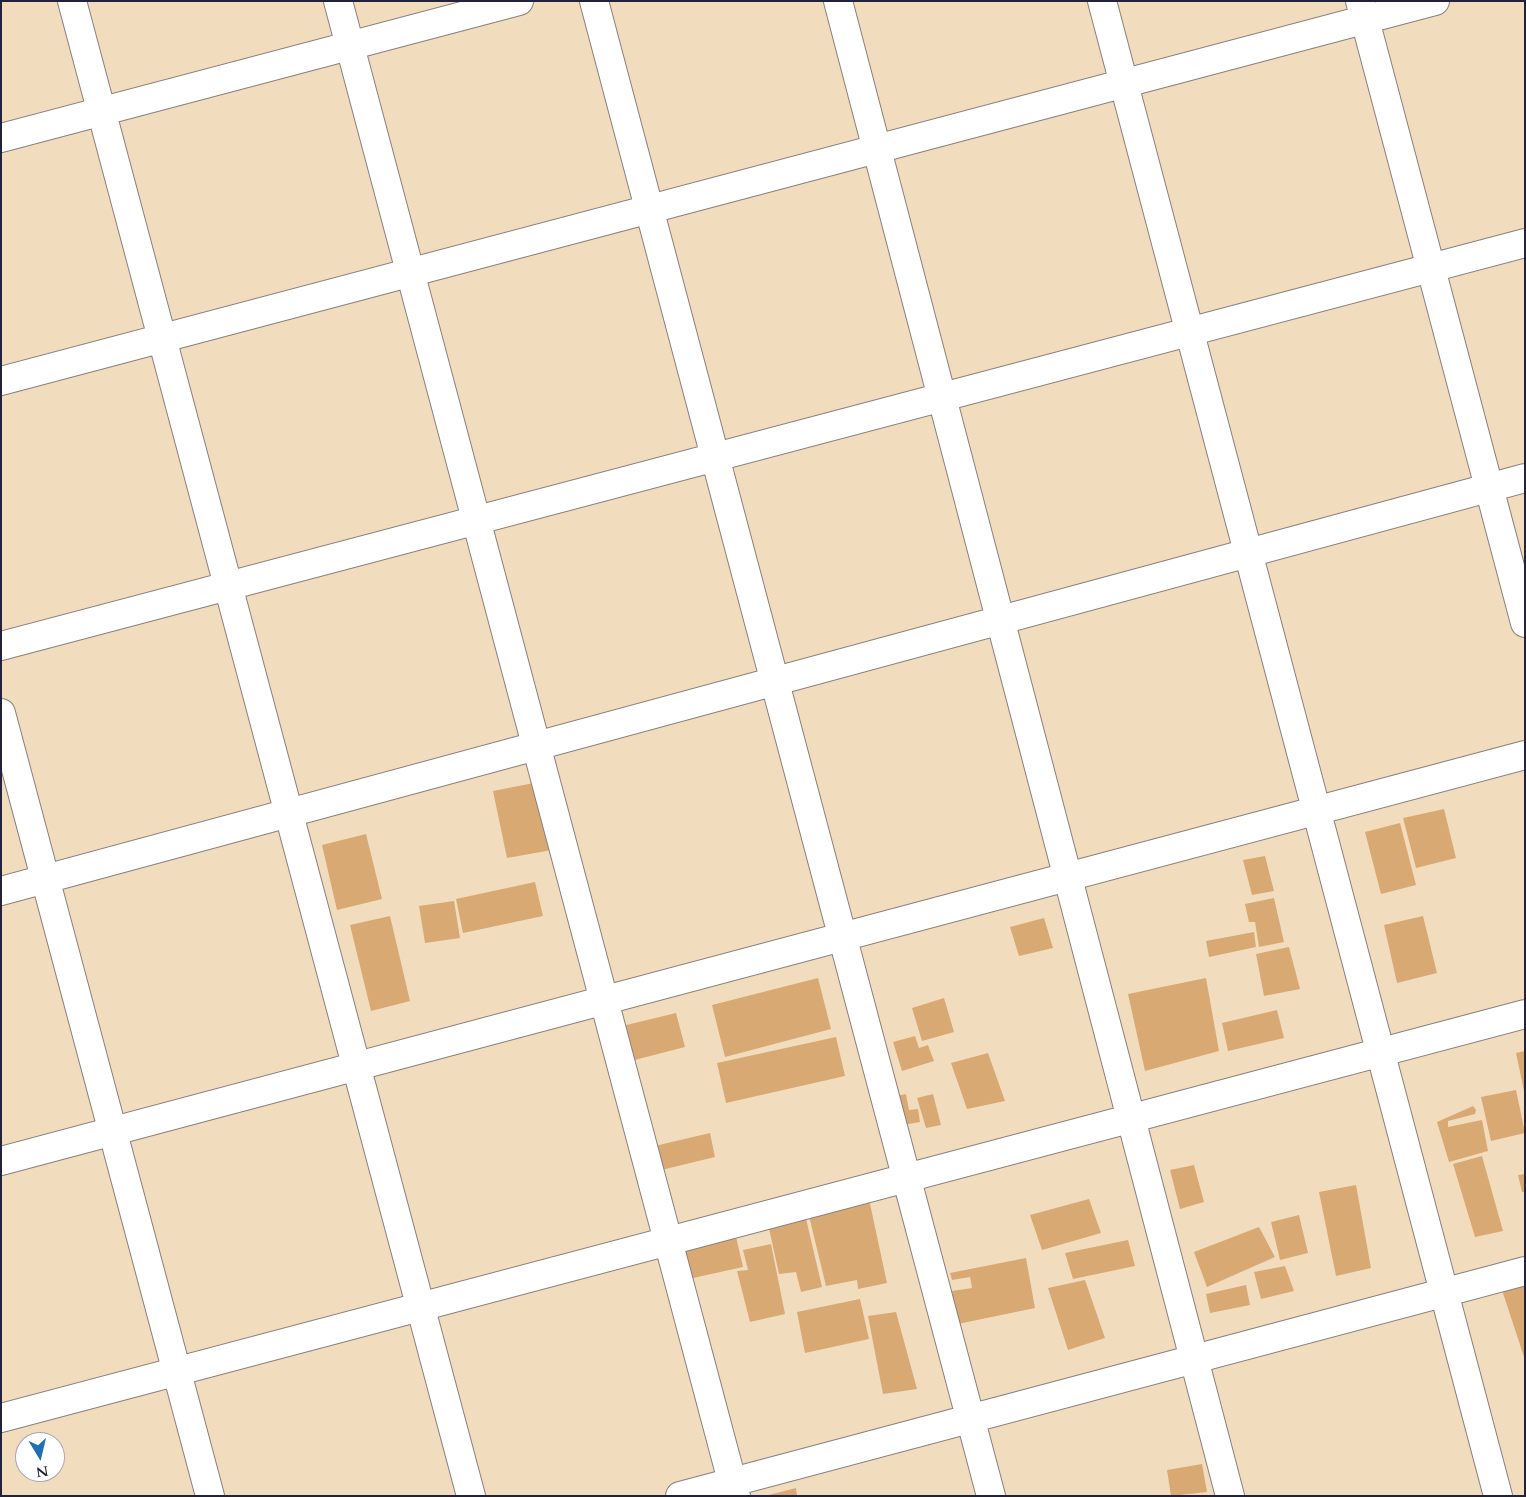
<!DOCTYPE html>
<html>
<head>
<meta charset="utf-8">
<style>
  body { margin:0 }
  #map { position:relative; width:1526px; height:1497px; overflow:hidden; background:#f2dcbe; font-family:Cardo,serif }
  canvas { display:block }
  .frame { position:absolute; inset:0; border:2px solid #22223b; pointer-events:none }
  .north { position:absolute; left:15px; top:1432px; width:50px; height:50px; box-sizing:border-box; background:#fff; border:1px solid #a7a7b1; border-radius:50%; rotate:171deg; font-size:14px; font-weight:700; line-height:20px; text-align:center; color:#22223b }
  .north::after { content:''; display:block; margin:auto; width:18px; height:22px; background:#1f6fb2; clip-path:polygon(50% 0,100% 100%,50% 72%,0 100%) }
</style>
</head>
<body>
<div id="map">
<canvas width="1526" height="1497"></canvas>
<div class="frame"></div>
<div class="north">N</div>
</div>
<script>
const c = document.querySelector('canvas').getContext('2d');
c.lineJoin = 'round';
function fill(path, color) {
  c.fillStyle = color;
  c.fill(path, 'evenodd');
}
function stroke(path, color, width, dash) {
  c.strokeStyle = color;
  c.lineWidth = width;
  c.lineCap = dash ? 'butt' : 'round';
  c.setLineDash(dash || []);
  c.stroke(path);
}
const building = new Path2D(`
  M 539,782 L 552,850 L 507,858 L 493,791 Z
  M 1444,809 L 1456,858 L 1416,868 L 1403,818 Z
  M 1400,823 L 1416,885 L 1381,894 L 1365,832 Z
  M 366,834 L 382,899 L 337,910 L 322,845 Z
  M 1265,856 L 1274,891 L 1252,895 L 1243,860 Z
  M 535,882 L 543,916 L 463,933 L 456,899 Z
  M 1274,898 L 1284,942 L 1259,947 L 1255,922 L 1249,922 L 1245,904 Z
  M 454,901 L 460,938 L 425,943 L 419,906 Z
  M 390,916 L 410,1001 L 371,1011 L 350,925 Z
  M 1423,916 L 1437,973 L 1397,983 L 1384,925 Z
  M 1044,918 L 1053,948 L 1019,956 L 1010,927 Z
  M 1254,932 L 1256,947 L 1209,957 L 1206,941 Z
  M 1289,947 L 1300,989 L 1264,996 L 1256,954 Z
  M 818,978 L 831,1029 L 725,1057 L 712,1005 Z
  M 1206,978 L 1219,1051 L 1145,1071 L 1128,994 Z
  M 944,998 L 954,1032 L 922,1041 L 912,1008 Z
  M 1277,1010 L 1284,1038 L 1228,1051 L 1222,1023 Z
  M 676,1013 L 685,1047 L 623,1063 L 614,1028 Z
  M 915,1036 L 919,1048 L 928,1045 L 934,1061 L 902,1071 L 893,1042 Z
  M 836,1037 L 845,1076 L 726,1103 L 717,1063 Z
  M 1525,1051 L 1525,1091 L 1524,1091 L 1516,1053 Z
  M 988,1053 L 1005,1101 L 967,1109 L 951,1063 Z
  M 1516,1090 L 1525,1133 L 1491,1141 L 1481,1097 Z
  M 906,1094 L 909,1110 L 918,1109 L 920,1122 L 897,1126 L 891,1097 Z
  M 933,1094 L 941,1125 L 926,1128 L 917,1098 Z
  M 1473,1106 L 1476,1110 L 1475,1114 L 1448,1121 L 1448,1127 L 1482,1120 L 1488,1151 L 1449,1162 L 1437,1122 Z
  M 710,1133 L 715,1157 L 649,1173 L 642,1149 Z
  M 1482,1156 L 1503,1231 L 1475,1237 L 1453,1164 Z
  M 1194,1165 L 1204,1202 L 1180,1209 L 1170,1170 Z
  M 1525,1174 L 1525,1192 L 1522,1192 L 1518,1175 Z
  M 1356,1185 L 1371,1268 L 1336,1276 L 1319,1192 Z
  M 869,1199 L 887,1283 L 858,1289 L 857,1280 L 826,1286 L 808,1212 Z
  M 1089,1199 L 1101,1233 L 1042,1250 L 1030,1215 Z
  M 804,1210 L 822,1287 L 801,1292 L 796,1272 L 779,1274 L 767,1219 Z
  M 1299,1215 L 1308,1253 L 1280,1260 L 1271,1222 Z
  M 1259,1227 L 1275,1257 L 1207,1287 L 1194,1252 Z
  M 734,1228 L 743,1267 L 675,1282 L 666,1243 Z
  M 1128,1240 L 1135,1266 L 1073,1279 L 1065,1253 Z
  M 771,1244 L 785,1314 L 750,1322 L 737,1271 L 748,1270 L 743,1250 Z
  M 1026,1258 L 1035,1308 L 958,1324 L 952,1291 L 972,1288 L 970,1277 L 952,1280 L 950,1273 Z
  M 1285,1266 L 1294,1291 L 1261,1299 L 1254,1272 Z
  M 1525,1277 L 1525,1357 L 1524,1357 L 1500,1284 Z
  M 1085,1280 L 1105,1338 L 1068,1350 L 1048,1288 Z
  M 1246,1285 L 1250,1305 L 1210,1313 L 1206,1294 Z
  M 860,1299 L 869,1339 L 805,1353 L 797,1312 Z
  M 896,1312 L 917,1389 L 883,1394 L 868,1316 Z
  M 1202,1464 L 1207,1492 L 1171,1496 L 1167,1470 Z
  M 796,1488 L 797,1496 L 769,1496 L 769,1495 Z`);
const minor = new Path2D(`
  M 72,1 L 471,1496
  M 338,1 L 736,1496
  M 594,1 L 991,1496
  M 838,1 L 1230,1496
  M 1102,1 L 1498,1496
  M 1360,1 L 1525,623
  M 1,138 L 519,1
  M 1,381 L 1435,1
  M 1,646 L 1525,243
  M 1,713 L 210,1496
  M 1,891 L 1525,478
  M 1,1161 L 1525,755
  M 1,1418 L 1525,1014
  M 680,1496 L 1525,1271`);
fill(building, '#d9a974');
stroke(minor, '#8a7f7c', 30);
stroke(minor, '#fff', 28);
</script>
</body>
</html>
